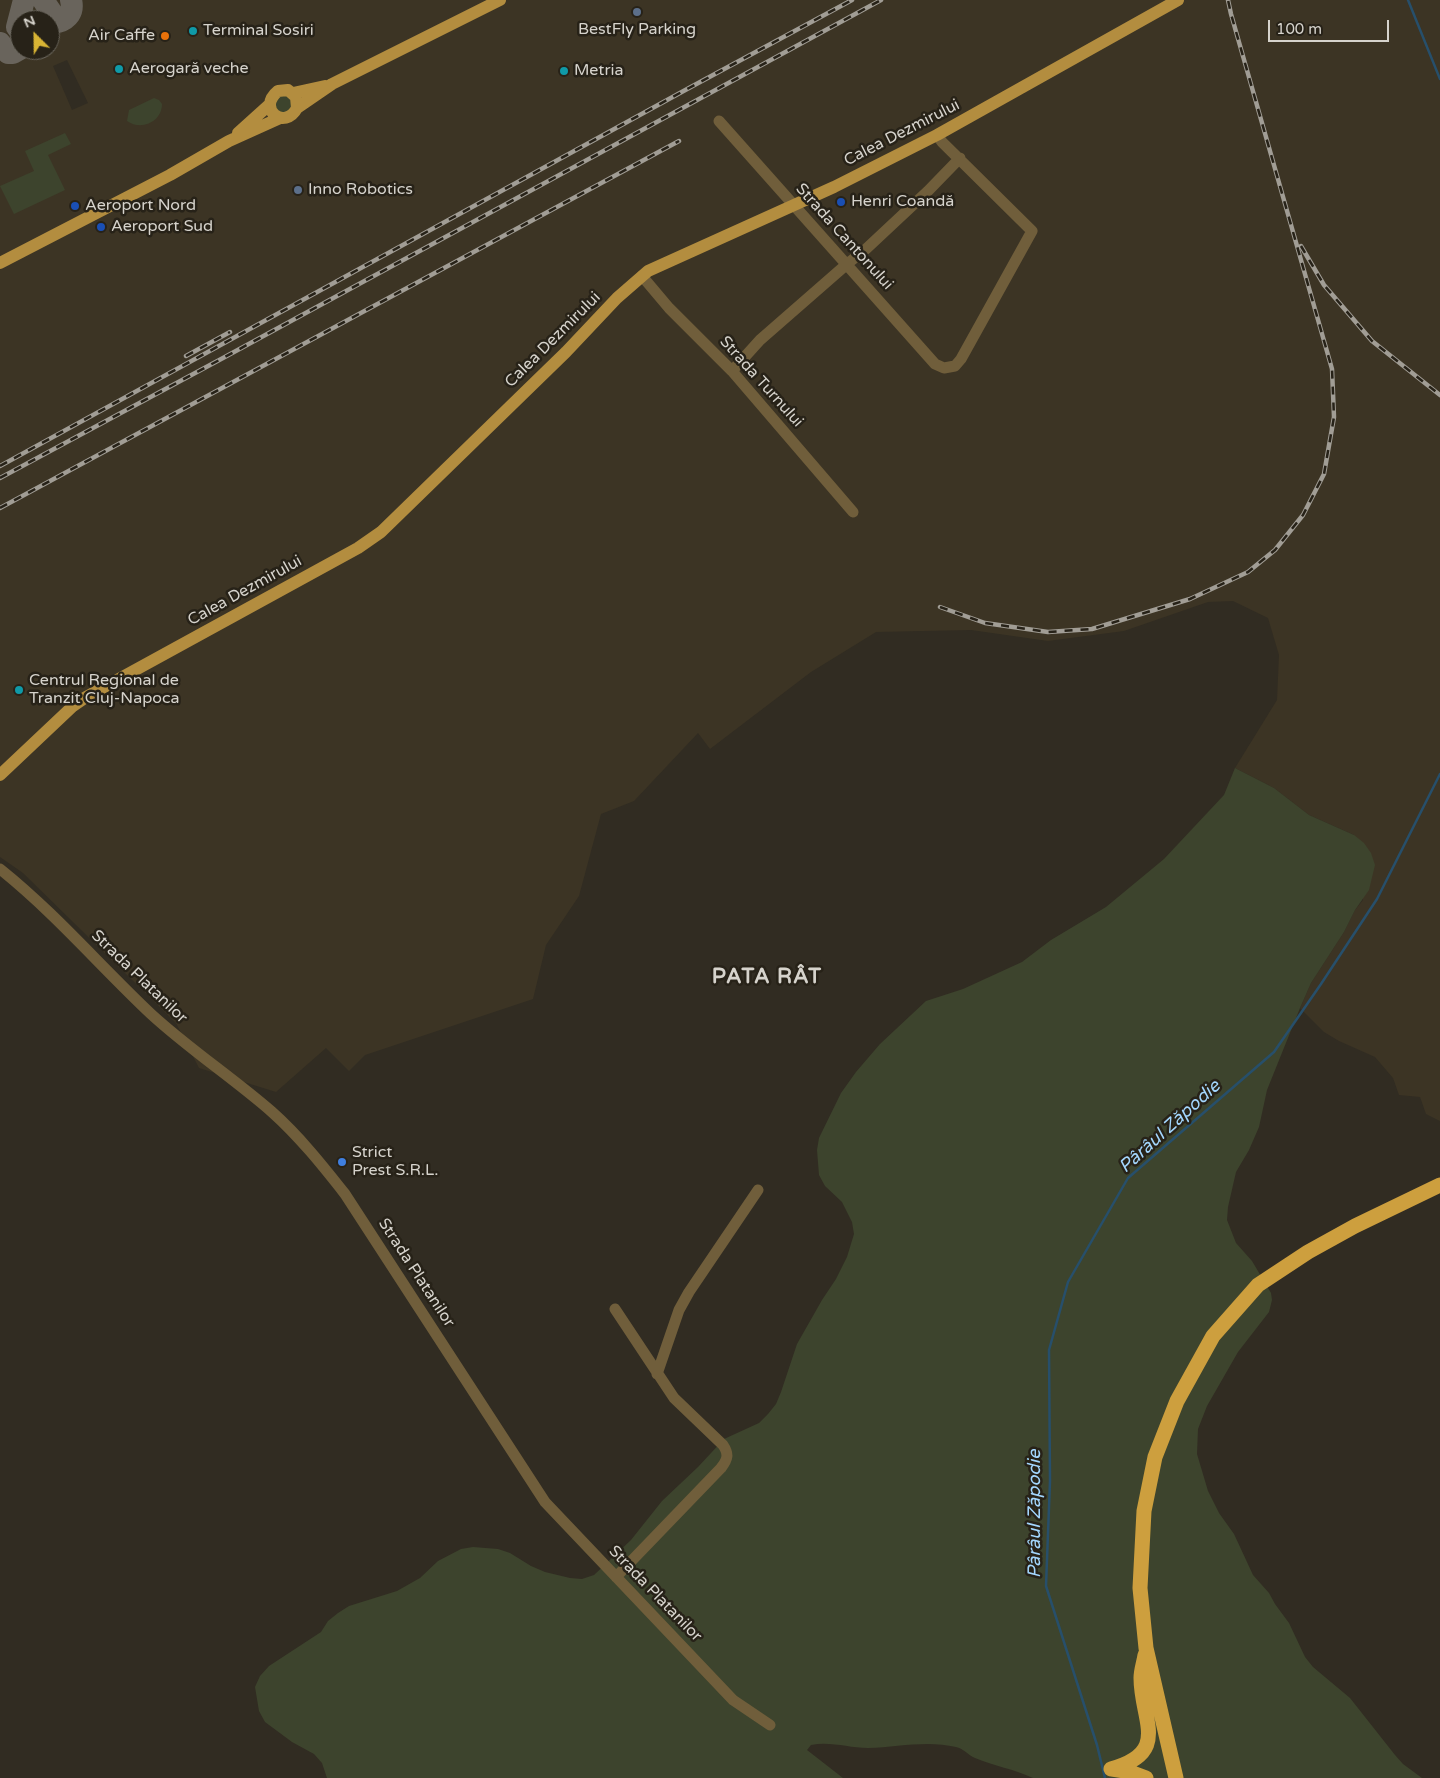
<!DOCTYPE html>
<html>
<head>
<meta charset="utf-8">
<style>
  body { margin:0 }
  #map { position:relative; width:1440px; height:1778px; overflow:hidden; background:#312c22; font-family:"Varela Round",sans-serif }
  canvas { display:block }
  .north { position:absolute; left:10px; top:10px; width:50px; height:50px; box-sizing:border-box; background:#272218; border:1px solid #6d6960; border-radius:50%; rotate:337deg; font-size:14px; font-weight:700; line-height:20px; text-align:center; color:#d6d3cc }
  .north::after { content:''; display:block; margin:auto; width:18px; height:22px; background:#d8b434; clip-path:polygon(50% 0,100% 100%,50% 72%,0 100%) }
  .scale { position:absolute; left:1268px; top:20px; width:121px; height:22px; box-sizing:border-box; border:2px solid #d6d3cc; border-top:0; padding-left:6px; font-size:15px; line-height:18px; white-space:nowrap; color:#d6d3cc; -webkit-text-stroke:4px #272218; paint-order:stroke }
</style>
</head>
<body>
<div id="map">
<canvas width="1440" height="1778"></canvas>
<div class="north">N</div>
<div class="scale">100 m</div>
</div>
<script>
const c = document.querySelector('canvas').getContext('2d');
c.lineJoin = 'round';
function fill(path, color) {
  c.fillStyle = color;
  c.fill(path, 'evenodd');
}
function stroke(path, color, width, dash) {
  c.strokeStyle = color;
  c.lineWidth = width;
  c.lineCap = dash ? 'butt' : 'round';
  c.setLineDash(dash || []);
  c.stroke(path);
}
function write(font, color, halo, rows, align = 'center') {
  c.font = font + ' "Varela Round",sans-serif';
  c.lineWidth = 5;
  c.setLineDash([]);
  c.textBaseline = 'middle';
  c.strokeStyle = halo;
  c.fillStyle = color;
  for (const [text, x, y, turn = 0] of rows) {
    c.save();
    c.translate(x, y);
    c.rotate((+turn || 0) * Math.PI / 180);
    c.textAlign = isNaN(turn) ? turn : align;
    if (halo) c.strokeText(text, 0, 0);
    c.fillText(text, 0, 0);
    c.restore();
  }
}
const built = new Path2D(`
  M 0,0 L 1440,0 L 1440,1121 L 1426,1114 L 1420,1097 L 1399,1095 L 1393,1078 L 1375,1057 L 1339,1041 L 1324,1032 L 1300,1008 L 1311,983 L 1344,932 L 1355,910 L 1363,900 L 1354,835 L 1309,815 L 1274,788 L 1235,768 L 1277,700 L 1279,655 L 1268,618 L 1233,601 L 1208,602 L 1124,631 L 1048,641 L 971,630 L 876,632 L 811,672 L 710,749 L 698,733 L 634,801 L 601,814 L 579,896 L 546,945 L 533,999 L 365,1055 L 349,1071 L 326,1048 L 276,1092 L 199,1068 L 176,1023 L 23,873 L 0,857 ZM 20,20 L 50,20 L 50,50 L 20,50 ZM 67,60 L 88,103 L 72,110 L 53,66 Z`);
const green = new Path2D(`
  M 279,94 L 292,97 L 290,112 L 277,112 L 274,99 Z
  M 154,98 L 159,100 L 162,104 C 162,122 141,131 127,121 L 129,110 Z
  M 65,133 L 71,144 L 48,155 L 65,190 L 14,214 L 0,186 L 34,171 L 25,151 Z
  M 1235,768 L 1274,788 L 1309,815 L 1354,835 L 1364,843 L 1371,853 L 1375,865 L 1369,890 L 1355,910 L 1344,932 L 1311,983 L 1300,1008 L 1267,1090 L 1259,1127 L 1249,1150 L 1236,1172 L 1228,1207 L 1227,1220 L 1236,1243 L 1252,1261 L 1271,1293 L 1272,1300 L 1269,1312 L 1238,1352 L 1207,1406 L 1198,1429 L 1197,1454 L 1208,1491 L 1219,1513 L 1234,1534 L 1253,1575 L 1269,1593 L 1275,1604 L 1289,1623 L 1305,1657 L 1313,1667 L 1350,1698 L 1395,1755 L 1403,1764 L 1422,1778 L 1033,1778 C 1014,1769 994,1766 975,1758 C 968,1755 963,1748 956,1747 C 928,1740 897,1747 868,1748 C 849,1748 830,1741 811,1745 L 807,1750 L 843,1778 L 327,1778 L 322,1763 L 314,1754 L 292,1742 L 265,1722 L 259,1711 L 255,1687 L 260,1676 L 269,1666 L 321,1632 L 328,1621 L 338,1613 L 349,1606 L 397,1591 L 420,1578 L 438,1561 L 461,1549 L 473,1547 L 498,1549 L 510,1553 L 531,1566 L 545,1572 L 570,1578 L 582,1579 L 594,1575 L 631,1540 L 662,1501 L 698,1467 L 724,1439 L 759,1423 L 768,1414 L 776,1404 L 781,1392 L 797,1344 L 822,1300 L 836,1279 L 847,1257 L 854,1234 L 852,1222 L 842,1202 L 825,1186 L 819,1175 L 817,1150 L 819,1138 L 841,1093 L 856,1072 L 880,1044 L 926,1001 L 963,989 L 1022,962 L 1051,940 L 1106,907 L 1164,859 L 1224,795 Z`);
const stream = new Path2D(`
  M 1408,0 L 1440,79
  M 1105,1778 L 1097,1745 L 1046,1586 L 1050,1481 L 1049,1350 L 1068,1282 L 1128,1178 L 1274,1052 L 1321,984 L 1377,899 L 1440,774`);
const taxiway = new Path2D(`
  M 43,0 L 58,22 C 68,19 74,12 71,0
  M 20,31 L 17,27 L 24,0
  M 0,43 L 8,53 L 13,53 L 20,49`);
const minor = new Path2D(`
  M 719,121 L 935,364 L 944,368 L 955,366 L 961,359 L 1032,231 L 942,142 L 937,135
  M 642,276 L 669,308 L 732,371 L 853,512
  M 732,371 L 760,340 L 847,264 L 866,249 L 928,191 L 960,158
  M 0,869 C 55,913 100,966 151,1014 C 189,1049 233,1078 272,1112 C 299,1136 323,1166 345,1194 L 545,1502 L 733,1700 L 770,1725
  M 615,1309 L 674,1398 L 723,1445 C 729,1454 728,1459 721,1468 L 616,1577
  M 657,1374 L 679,1310 L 689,1292 L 758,1190`);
const major = new Path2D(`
  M 293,93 L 325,86
  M 297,108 L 296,97 L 288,90 L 278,91 C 256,109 285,131 297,108 L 332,84 L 500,0
  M 238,133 L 269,105
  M 0,263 L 170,175 L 229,141 L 280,118
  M 0,775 L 73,706 L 86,697 L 358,548 L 381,532 L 566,352 L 617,298 L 648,271 L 834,187 L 937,135 L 1178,0`);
const highway = new Path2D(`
  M 1111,1769 C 1171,1752 1141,1721 1141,1678 C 1141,1670 1144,1662 1145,1655
  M 1112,1769 L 1130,1772 L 1146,1778
  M 1176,1778 L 1146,1648 L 1140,1588 L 1144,1511 L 1155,1457 L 1177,1401 L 1213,1336 L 1258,1285 L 1308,1252 L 1355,1226 L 1440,1185`);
const rail = new Path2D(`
  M 1301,246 L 1324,285 L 1372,341 L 1440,395
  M 186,356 L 230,332
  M 0,466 L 689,88 L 852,0
  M 0,478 L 223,358 L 881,0
  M 0,508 L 679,141
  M 940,607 L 985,623 L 1048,632 L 1092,629 L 1190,599 L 1248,572 L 1275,550 L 1303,515 L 1324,474 L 1334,417 L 1332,369 L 1231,14 L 1228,0`);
const markers = [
  [637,12,5,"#5c6f8a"],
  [193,31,5,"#0f9aa8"],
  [165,36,5,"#e8710a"],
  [119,69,5,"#0f9aa8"],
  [564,71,5,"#0f9aa8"],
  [298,190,5,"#5c6f8a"],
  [841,202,5,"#1a4fb4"],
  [75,206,5,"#1a4fb4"],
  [101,227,5,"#1a4fb4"],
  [19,690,5,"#0f9aa8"],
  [342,1162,5,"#3f7fe0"]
];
const poiNames = [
  ["BestFly Parking",637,30,"center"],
  ["Terminal Sosiri",203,31],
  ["Air Caffe",155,36,"right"],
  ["Aerogară veche",129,69],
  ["Metria",574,71],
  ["Inno Robotics",308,190],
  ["Henri Coandă",851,202],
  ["Aeroport Nord",85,206],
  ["Aeroport Sud",111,227],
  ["Centrul Regional de",29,681],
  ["Tranzit Cluj-Napoca",29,699],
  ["Strict",352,1153],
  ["Prest S.R.L.",352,1171]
];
const streetNames = [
  ["Calea Dezmirului",902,133,-27],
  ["Strada Cantonului",844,237,48],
  ["Calea Dezmirului",553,340,-45],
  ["Strada Turnului",761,382,48],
  ["Calea Dezmirului",245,591,-29],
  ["Strada Platanilor",139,977,44],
  ["Strada Platanilor",416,1273,57],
  ["Strada Platanilor",655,1594,46]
];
const waterNames = [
  ["Pârâul Zăpodie",1170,1127,-42],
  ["Pârâul Zăpodie",1035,1514,-90]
];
const districtNames = [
  ["PATA RÂT",767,977]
];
fill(built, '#3c3424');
fill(green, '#3d442d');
stroke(stream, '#274f6b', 2.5);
stroke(taxiway, '#69645c', 22);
stroke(minor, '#705e3b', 11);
stroke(major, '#b38d3f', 12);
stroke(highway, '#cd9f3e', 15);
stroke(rail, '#a19d95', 4.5);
stroke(rail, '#272218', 2.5, [8]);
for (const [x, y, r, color] of markers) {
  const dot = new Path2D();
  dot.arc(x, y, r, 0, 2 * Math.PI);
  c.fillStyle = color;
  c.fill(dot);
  stroke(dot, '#272218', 2);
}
write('16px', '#d6d3cc', '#272218', poiNames, 'left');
write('16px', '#d6d3cc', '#272218', streetNames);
write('italic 18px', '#a3d6fd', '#272218', waterNames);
c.letterSpacing = '1px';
write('bold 21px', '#d6d3cc', '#272218', districtNames);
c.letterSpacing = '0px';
</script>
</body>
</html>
